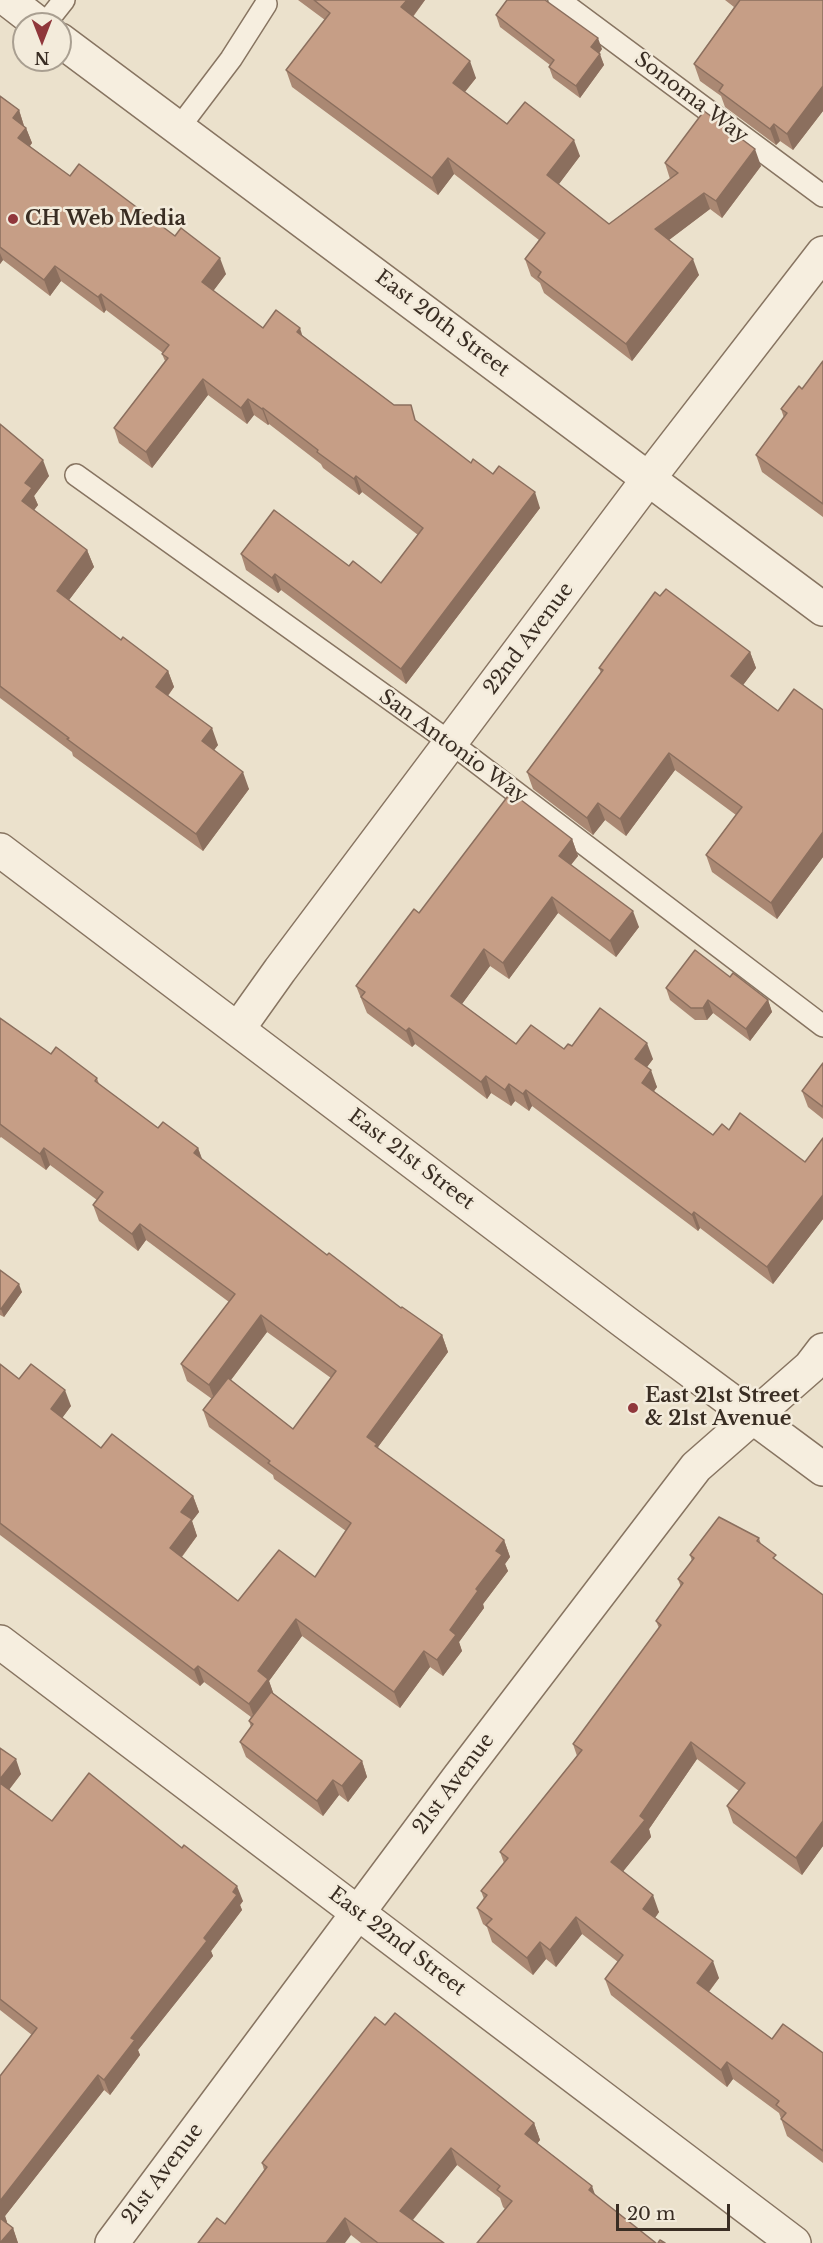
<!DOCTYPE html>
<html>
<head>
<meta charset="utf-8">
<style>
  body { margin:0 }
  #map { position:relative; width:823px; height:2243px; overflow:hidden; background:#ebe1cc; font-family:"Libre Baskerville",serif }
  canvas { display:block }
  .north { position:absolute; left:12px; top:12px; width:60px; height:60px; box-sizing:border-box; background:#f3ebdb; border:2px solid #a99f91; border-radius:50%; rotate:180deg; font-size:16px; font-weight:700; line-height:24px; text-align:center; color:#392d23 }
  .north::after { content:''; display:block; margin:auto; width:21px; height:27px; background:#90373b; clip-path:polygon(50% 0,100% 100%,50% 72%,0 100%) }
  .scale { position:absolute; left:616px; top:2204px; width:114px; height:27px; box-sizing:border-box; border:3px solid #392d23; border-top:0; padding-left:8px; font-size:18px; line-height:21px; white-space:nowrap; color:#392d23; -webkit-text-stroke:4px #f3ebdb; paint-order:stroke }
</style>
</head>
<body>
<div id="map">
<canvas width="823" height="2243"></canvas>
<div class="north">N</div>
<div class="scale">20 m</div>
</div>
<script>
const c = document.querySelector('canvas').getContext('2d');
c.lineJoin = 'round';
function stroke(path, color, width, dash) {
  c.strokeStyle = color;
  c.lineWidth = width;
  c.lineCap = dash ? 'butt' : 'round';
  c.setLineDash(dash || []);
  c.stroke(path);
}
function fill(path, color) {
  c.fillStyle = color;
  c.fill(path, 'evenodd');
}
function write(font, color, halo, rows, align = 'center') {
  c.font = font + ' "Libre Baskerville",serif';
  c.lineWidth = 5;
  c.setLineDash([]);
  c.textBaseline = 'middle';
  c.strokeStyle = halo;
  c.fillStyle = color;
  for (const [text, x, y, turn = 0] of rows) {
    c.save();
    c.translate(x, y);
    c.rotate((+turn || 0) * Math.PI / 180);
    c.textAlign = isNaN(turn) ? turn : align;
    if (halo) c.strokeText(text, 0, 0);
    c.fillText(text, 0, 0);
    c.restore();
  }
}
const service = new Path2D(`
  M 559,0 L 823,196
  M 45,24 L 64,0
  M 178,129 L 231,59 L 266,4
  M 76,475 L 451,743 L 823,1026`);
const minor = new Path2D(`
  M 238,1029 L 280,970 L 649,478 L 823,253
  M 0,1642 L 794,2243
  M 112,2243 L 459,1777 L 696,1467 L 810,1367 L 823,1350`);
const tertiary = new Path2D(`
  M 8,0 L 39,24
  M 60,40 L 823,609
  M 0,850 L 626,1323 L 823,1469`);
const wall = new Path2D(`
  M 298,0 L 425,0 L 413,17 L 476,78 L 465,92 L 507,124 L 580,156 L 558,185 L 609,224 L 670,179 L 665,163 L 761,166 L 722,218 L 710,209 L 669,240 L 699,275 L 632,361 L 544,293 L 540,283 L 531,276 L 525,259 L 539,240 L 454,174 L 438,195 L 292,87 L 286,70 L 325,20 Z
  M 725,0 L 823,0 L 823,111 L 793,150 L 780,141 L 776,145 L 725,107 L 721,96 L 700,81 L 694,64 L 734,7 Z
  M 496,15 L 602,49 L 599,54 L 604,65 L 580,98 L 553,78 L 549,67 L 550,65 L 500,27 Z
  M 0,96 L 19,110 L 24,126 L 26,128 L 32,143 L 30,146 L 70,176 L 226,274 L 213,291 L 263,328 L 303,336 L 471,463 L 540,508 L 406,684 L 281,590 L 278,593 L 246,570 L 241,554 L 349,566 L 381,583 L 418,535 L 362,492 L 359,495 L 323,468 L 321,464 L 269,424 L 268,425 L 254,415 L 247,424 L 208,395 L 152,468 L 119,443 L 114,428 L 165,361 L 162,354 L 163,353 L 106,310 L 104,313 L 61,281 L 50,296 L 3,260 L 0,264 Z
  M 823,361 L 823,517 L 762,472 L 756,455 L 784,418 L 781,409 L 802,389 Z
  M 0,424 L 49,476 L 34,496 L 38,505 L 34,510 L 87,550 L 94,567 L 69,600 L 121,640 L 168,671 L 174,687 L 168,696 L 218,745 L 214,750 L 249,789 L 203,851 L 73,756 L 72,752 L 0,698 Z
  M 750,652 L 756,668 L 743,685 L 778,711 L 823,710 L 823,857 L 777,919 L 712,872 L 706,855 L 736,815 L 675,770 L 626,836 L 605,820 L 593,835 L 533,789 L 527,772 L 601,673 L 599,668 Z
  M 572,839 L 578,856 L 571,865 L 639,927 L 616,957 L 558,913 L 509,979 L 490,966 L 462,1004 L 516,1044 L 564,1049 L 572,1046 L 653,1059 L 647,1067 L 657,1087 L 654,1091 L 713,1135 L 729,1130 L 805,1162 L 823,1138 L 823,1219 L 773,1284 L 700,1228 L 698,1231 L 532,1106 L 529,1111 L 515,1101 L 511,1106 L 491,1093 L 487,1099 L 415,1044 L 412,1047 L 367,1013 L 356,986 L 419,913 Z
  M 730,977 L 768,1000 L 772,1012 L 750,1041 L 713,1013 L 707,1020 L 695,1020 L 670,1000 L 666,988 Z
  M 0,1018 L 51,1054 L 97,1078 L 99,1084 L 158,1128 L 198,1148 L 202,1160 L 327,1255 L 401,1308 L 442,1335 L 448,1352 L 378,1447 L 378,1449 L 504,1540 L 510,1557 L 505,1564 L 508,1571 L 483,1604 L 484,1608 L 459,1642 L 462,1651 L 443,1676 L 430,1667 L 400,1708 L 302,1636 L 269,1681 L 273,1693 L 362,1761 L 367,1777 L 348,1802 L 339,1795 L 323,1816 L 246,1757 L 240,1742 L 251,1727 L 249,1721 L 251,1717 L 204,1682 L 200,1686 L 0,1535 L 0,1364 L 19,1379 L 71,1406 L 62,1418 L 101,1448 L 193,1496 L 199,1512 L 192,1521 L 197,1536 L 182,1557 L 238,1601 L 315,1577 L 346,1531 L 274,1479 L 273,1475 L 209,1427 L 203,1410 L 212,1399 L 187,1381 L 181,1364 L 229,1302 L 146,1240 L 138,1251 L 99,1221 L 93,1205 L 97,1200 L 50,1165 L 46,1170 L 1,1137 L 0,1138 ZM 267,1332 L 331,1378 L 293,1429 L 231,1380 Z
  M 823,1063 L 823,1119 L 808,1107 L 802,1091 Z
  M 0,1270 L 22,1292 L 4,1317 L 0,1315 Z
  M 759,1538 L 761,1544 L 778,1562 L 823,1595 L 823,1846 L 802,1875 L 733,1823 L 727,1806 L 739,1791 L 697,1759 L 649,1829 L 651,1837 L 623,1871 L 659,1912 L 655,1918 L 719,1978 L 709,1992 L 772,2039 L 823,2053 L 823,2163 L 787,2136 L 779,2113 L 733,2079 L 727,2087 L 611,1995 L 605,1979 L 618,1962 L 582,1934 L 556,1967 L 546,1959 L 533,1975 L 492,1942 L 487,1927 L 483,1924 L 477,1908 L 484,1899 L 481,1891 L 504,1863 L 500,1852 L 577,1756 L 573,1744 L 659,1628 L 656,1621 L 681,1587 L 678,1579 L 692,1561 L 690,1555 Z
  M 0,1748 L 21,1774 L 9,1790 L 52,1821 L 243,1901 L 240,1905 L 242,1910 L 211,1951 L 213,1956 L 138,2050 L 140,2055 L 110,2095 L 104,2090 L 5,2216 L 7,2222 L 7,2223 L 13,2228 L 18,2243 L 0,2243 L 32,2035 L 0,2010 Z
  M 385,2025 L 534,2123 L 540,2140 L 537,2143 L 592,2186 L 505,2209 L 503,2207 L 500,2198 L 457,2165 L 413,2220 L 444,2243 L 361,2243 L 351,2235 L 225,2224 L 264,2170 L 262,2163 Z`);
const shadedWall = new Path2D(`
  M 407,0 L 425,0 L 407,24 L 401,7 Z
  M 598,38 L 602,49 L 595,58 L 591,47 Z
  M 600,54 L 604,65 L 580,98 L 576,86 Z
  M 470,61 L 476,78 L 459,99 L 453,83 Z
  M 823,86 L 823,111 L 793,150 L 787,134 Z
  M 19,110 L 24,126 L 18,133 L 13,118 Z
  M 774,124 L 780,141 L 776,145 L 770,129 Z
  M 26,128 L 32,143 L 24,153 L 18,138 Z
  M 574,140 L 580,156 L 553,192 L 547,175 Z
  M 755,149 L 761,166 L 722,218 L 716,201 Z
  M 448,158 L 454,174 L 438,195 L 432,178 Z
  M 704,193 L 710,209 L 661,246 L 655,229 Z
  M 0,253 L 3,260 L 0,264 Z
  M 220,258 L 226,274 L 208,298 L 202,282 Z
  M 693,259 L 699,275 L 632,361 L 626,344 Z
  M 55,266 L 61,281 L 50,296 L 44,280 Z
  M 101,294 L 106,310 L 104,313 L 98,297 Z
  M 300,328 L 305,344 L 297,332 Z
  M 203,379 L 208,395 L 152,468 L 146,452 Z
  M 248,399 L 254,415 L 247,424 L 241,408 Z
  M 263,408 L 269,424 L 268,425 L 262,409 Z
  M 43,460 L 49,476 L 34,496 L 38,505 L 28,518 L 22,501 L 25,483 Z
  M 356,476 L 362,492 L 359,495 L 354,479 Z
  M 535,492 L 540,508 L 406,684 L 401,669 Z
  M 87,550 L 94,567 L 63,608 L 57,591 Z
  M 275,574 L 281,590 L 278,593 L 272,578 Z
  M 750,652 L 756,668 L 737,693 L 731,676 Z
  M 168,671 L 174,687 L 162,703 L 156,687 Z
  M 212,728 L 218,745 L 208,758 L 202,741 Z
  M 669,753 L 675,770 L 626,836 L 620,819 Z
  M 243,772 L 249,789 L 203,851 L 196,834 Z
  M 598,803 L 605,820 L 593,835 L 587,818 Z
  M 823,832 L 823,857 L 777,919 L 771,903 Z
  M 572,839 L 578,856 L 565,872 L 559,856 Z
  M 552,897 L 558,913 L 509,979 L 503,963 Z
  M 633,911 L 639,927 L 616,957 L 610,941 Z
  M 484,949 L 490,966 L 456,1012 L 451,996 Z
  M 708,1000 L 713,1013 L 707,1020 L 703,1008 Z
  M 768,1000 L 772,1012 L 750,1041 L 746,1029 Z
  M 409,1028 L 415,1044 L 412,1047 L 406,1031 Z
  M 647,1043 L 653,1059 L 641,1075 L 635,1059 Z
  M 651,1070 L 657,1087 L 648,1099 L 642,1083 Z
  M 486,1076 L 491,1093 L 487,1099 L 481,1082 Z
  M 509,1084 L 515,1101 L 511,1106 L 505,1090 Z
  M 526,1090 L 532,1106 L 529,1111 L 523,1094 Z
  M 44,1148 L 50,1165 L 46,1170 L 40,1154 Z
  M 198,1148 L 204,1164 L 194,1153 Z
  M 823,1195 L 823,1219 L 773,1284 L 767,1267 Z
  M 694,1212 L 700,1228 L 698,1231 L 692,1215 Z
  M 140,1224 L 146,1240 L 138,1251 L 132,1234 Z
  M 19,1284 L 22,1292 L 4,1317 L 1,1309 Z
  M 261,1315 L 267,1332 L 215,1401 L 209,1385 Z
  M 442,1335 L 448,1352 L 378,1447 L 383,1460 L 367,1437 Z
  M 65,1390 L 71,1406 L 57,1425 L 51,1409 Z
  M 193,1496 L 199,1512 L 192,1521 L 197,1536 L 176,1564 L 170,1548 L 181,1512 Z
  M 504,1540 L 510,1557 L 505,1564 L 508,1571 L 483,1604 L 484,1608 L 459,1642 L 462,1651 L 443,1676 L 437,1660 L 450,1630 L 476,1589 L 496,1551 Z
  M 296,1619 L 302,1636 L 269,1681 L 274,1695 L 255,1720 L 249,1704 L 258,1671 Z
  M 424,1651 L 430,1667 L 400,1708 L 394,1692 Z
  M 198,1666 L 204,1682 L 200,1686 L 194,1670 Z
  M 691,1742 L 697,1759 L 649,1829 L 651,1837 L 617,1879 L 611,1862 L 640,1816 Z
  M 16,1759 L 21,1774 L 4,1796 L 0,1786 L 0,1779 Z
  M 362,1761 L 367,1777 L 348,1802 L 342,1786 Z
  M 333,1780 L 339,1795 L 323,1816 L 317,1801 Z
  M 823,1821 L 823,1846 L 802,1875 L 796,1858 Z
  M 237,1886 L 243,1901 L 240,1905 L 242,1910 L 211,1951 L 213,1956 L 138,2050 L 140,2055 L 110,2095 L 104,2080 L 131,2038 L 204,1938 Z
  M 653,1895 L 659,1912 L 649,1926 L 643,1909 Z
  M 576,1917 L 582,1934 L 556,1967 L 550,1950 Z
  M 540,1942 L 546,1959 L 533,1975 L 527,1958 Z
  M 713,1961 L 719,1978 L 703,1999 L 697,1983 Z
  M 727,2062 L 733,2079 L 727,2087 L 721,2070 Z
  M 98,2075 L 104,2090 L 5,2216 L 7,2222 L 1,2230 L 0,2226 L 0,2201 Z
  M 534,2123 L 540,2140 L 532,2151 L 525,2134 Z
  M 451,2148 L 457,2165 L 406,2228 L 400,2211 Z
  M 592,2186 L 598,2203 L 589,2190 Z
  M 345,2218 L 351,2235 L 345,2243 L 326,2243 Z
  M 13,2228 L 18,2243 L 0,2243 Z`);
const building = new Path2D(`
  M 314,0 L 407,0 L 401,7 L 470,61 L 453,83 L 507,124 L 525,102 L 574,140 L 547,175 L 609,224 L 678,173 L 665,163 L 704,111 L 755,149 L 716,201 L 704,193 L 655,229 L 693,259 L 626,344 L 538,277 L 541,272 L 525,259 L 545,233 L 448,158 L 432,178 L 286,70 L 330,13 Z
  M 507,0 L 545,0 L 598,38 L 591,47 L 600,54 L 576,86 L 549,67 L 554,60 L 496,15 Z
  M 740,0 L 823,0 L 823,86 L 787,134 L 774,124 L 770,129 L 719,91 L 723,85 L 694,64 Z
  M 0,96 L 19,110 L 13,118 L 26,128 L 18,138 L 70,176 L 79,164 L 175,236 L 181,228 L 220,258 L 202,282 L 263,328 L 276,310 L 300,328 L 297,332 L 394,405 L 411,405 L 415,420 L 471,463 L 473,459 L 493,474 L 499,466 L 535,492 L 401,669 L 275,574 L 272,578 L 241,554 L 274,510 L 349,566 L 353,561 L 381,583 L 423,528 L 356,476 L 354,479 L 317,452 L 318,450 L 263,408 L 262,409 L 248,399 L 241,408 L 203,379 L 146,452 L 114,428 L 168,358 L 162,354 L 169,345 L 101,294 L 98,297 L 55,266 L 44,280 L 0,247 Z
  M 823,361 L 823,504 L 756,455 L 787,413 L 781,409 L 799,386 L 802,389 Z
  M 0,424 L 43,460 L 25,483 L 32,488 L 22,501 L 87,550 L 57,591 L 121,640 L 123,637 L 168,671 L 156,687 L 212,728 L 202,741 L 243,772 L 196,834 L 67,739 L 69,738 L 0,686 Z
  M 666,589 L 750,652 L 731,676 L 778,711 L 794,689 L 823,710 L 823,832 L 771,903 L 706,855 L 742,807 L 669,753 L 620,819 L 598,803 L 587,818 L 527,772 L 603,670 L 599,668 L 655,592 L 660,596 Z
  M 512,793 L 572,839 L 559,856 L 633,911 L 610,941 L 552,897 L 503,963 L 484,949 L 451,996 L 516,1044 L 531,1025 L 564,1049 L 568,1044 L 572,1046 L 600,1008 L 647,1043 L 635,1059 L 651,1070 L 642,1083 L 713,1135 L 722,1124 L 729,1130 L 740,1113 L 805,1162 L 823,1138 L 823,1195 L 767,1267 L 694,1212 L 692,1215 L 526,1090 L 523,1094 L 509,1084 L 505,1090 L 486,1076 L 481,1082 L 409,1028 L 406,1031 L 361,997 L 365,992 L 356,986 L 414,909 L 419,913 L 508,796 L 509,797 Z
  M 695,950 L 730,977 L 733,973 L 768,1000 L 746,1029 L 708,1000 L 703,1008 L 691,1008 L 666,988 Z
  M 0,1018 L 51,1054 L 56,1047 L 97,1078 L 95,1081 L 158,1128 L 163,1122 L 198,1148 L 194,1153 L 327,1255 L 329,1253 L 401,1308 L 402,1307 L 442,1335 L 367,1437 L 377,1444 L 375,1446 L 504,1540 L 496,1551 L 502,1555 L 476,1589 L 478,1591 L 450,1630 L 456,1635 L 437,1660 L 424,1651 L 394,1692 L 296,1619 L 258,1671 L 268,1679 L 249,1704 L 198,1666 L 194,1670 L 0,1523 L 0,1364 L 19,1379 L 31,1364 L 65,1390 L 51,1409 L 101,1448 L 112,1434 L 193,1496 L 181,1512 L 192,1519 L 170,1548 L 238,1601 L 279,1550 L 315,1577 L 351,1523 L 268,1463 L 270,1461 L 203,1410 L 228,1378 L 293,1429 L 336,1371 L 261,1315 L 209,1385 L 181,1364 L 235,1294 L 140,1224 L 132,1234 L 93,1205 L 103,1192 L 44,1148 L 40,1154 L 0,1124 Z
  M 823,1063 L 823,1107 L 802,1091 Z
  M 0,1270 L 19,1284 L 1,1309 L 0,1309 Z
  M 719,1517 L 759,1538 L 757,1541 L 776,1555 L 773,1558 L 823,1595 L 823,1821 L 796,1858 L 727,1806 L 745,1783 L 691,1742 L 640,1816 L 645,1820 L 611,1862 L 653,1895 L 643,1909 L 713,1961 L 697,1983 L 772,2039 L 783,2024 L 823,2053 L 823,2151 L 781,2119 L 786,2113 L 776,2105 L 779,2101 L 727,2062 L 721,2070 L 605,1979 L 623,1955 L 576,1917 L 550,1950 L 540,1942 L 527,1958 L 486,1925 L 492,1919 L 477,1908 L 487,1895 L 481,1891 L 508,1858 L 500,1852 L 582,1750 L 573,1744 L 661,1625 L 656,1621 L 683,1583 L 678,1579 L 694,1558 L 690,1555 Z
  M 271,1692 L 362,1761 L 342,1786 L 333,1780 L 317,1801 L 240,1742 L 253,1724 L 249,1721 Z
  M 0,1748 L 16,1759 L 0,1779 Z
  M 89,1773 L 182,1848 L 184,1845 L 237,1886 L 233,1892 L 237,1895 L 204,1938 L 207,1941 L 131,2038 L 135,2040 L 104,2080 L 98,2075 L 0,2201 L 0,2076 L 37,2028 L 0,1999 L 0,1783 L 52,1821 Z
  M 395,2013 L 534,2123 L 525,2134 L 592,2186 L 589,2190 L 656,2243 L 477,2243 L 512,2201 L 497,2190 L 500,2186 L 451,2148 L 400,2211 L 444,2243 L 378,2243 L 345,2218 L 326,2243 L 198,2243 L 217,2218 L 225,2224 L 267,2167 L 262,2163 L 375,2017 L 385,2025 Z
  M 0,2218 L 13,2228 L 0,2243 Z
  M 660,2240 L 665,2243 L 658,2243 Z`);
const markers = [
  [13,219,6,"#90373b"],
  [633,1408,6,"#90373b"]
];
const streetNames = [
  ["Sonoma Way",691,98,37],
  ["East 20th Street",442,324,37],
  ["22nd Avenue",529,639,-53],
  ["San Antonio Way",453,747,36],
  ["East 21st Street",411,1160,37],
  ["21st Avenue",454,1784,-53],
  ["East 22nd Street",397,1942,37],
  ["21st Avenue",163,2174,-53]
];
const poiNames = [
  ["CH Web Media",25,219],
  ["East 21st Street",645,1396],
  ["& 21st Avenue",645,1419]
];
stroke(service, '#877461', 24);
stroke(minor, '#877461', 36);
stroke(tertiary, '#877461', 36);
stroke(service, '#f6eedf', 21);
stroke(minor, '#f6eedf', 33);
stroke(tertiary, '#f6eedf', 33);
fill(wall, '#aa8873');
fill(shadedWall, '#8b6f5e');
fill(building, '#c69e86');
stroke(building, '#8b6f5e', 1.5);
for (const [x, y, r, color] of markers) {
  const dot = new Path2D();
  dot.arc(x, y, r, 0, 2 * Math.PI);
  c.fillStyle = color;
  c.fill(dot);
  stroke(dot, '#f3ebdb', 2);
}
write('20px', '#392d23', '#f3ebdb', streetNames);
write('bold 20px', '#392d23', '#f3ebdb', poiNames, 'left');
</script>
</body>
</html>
